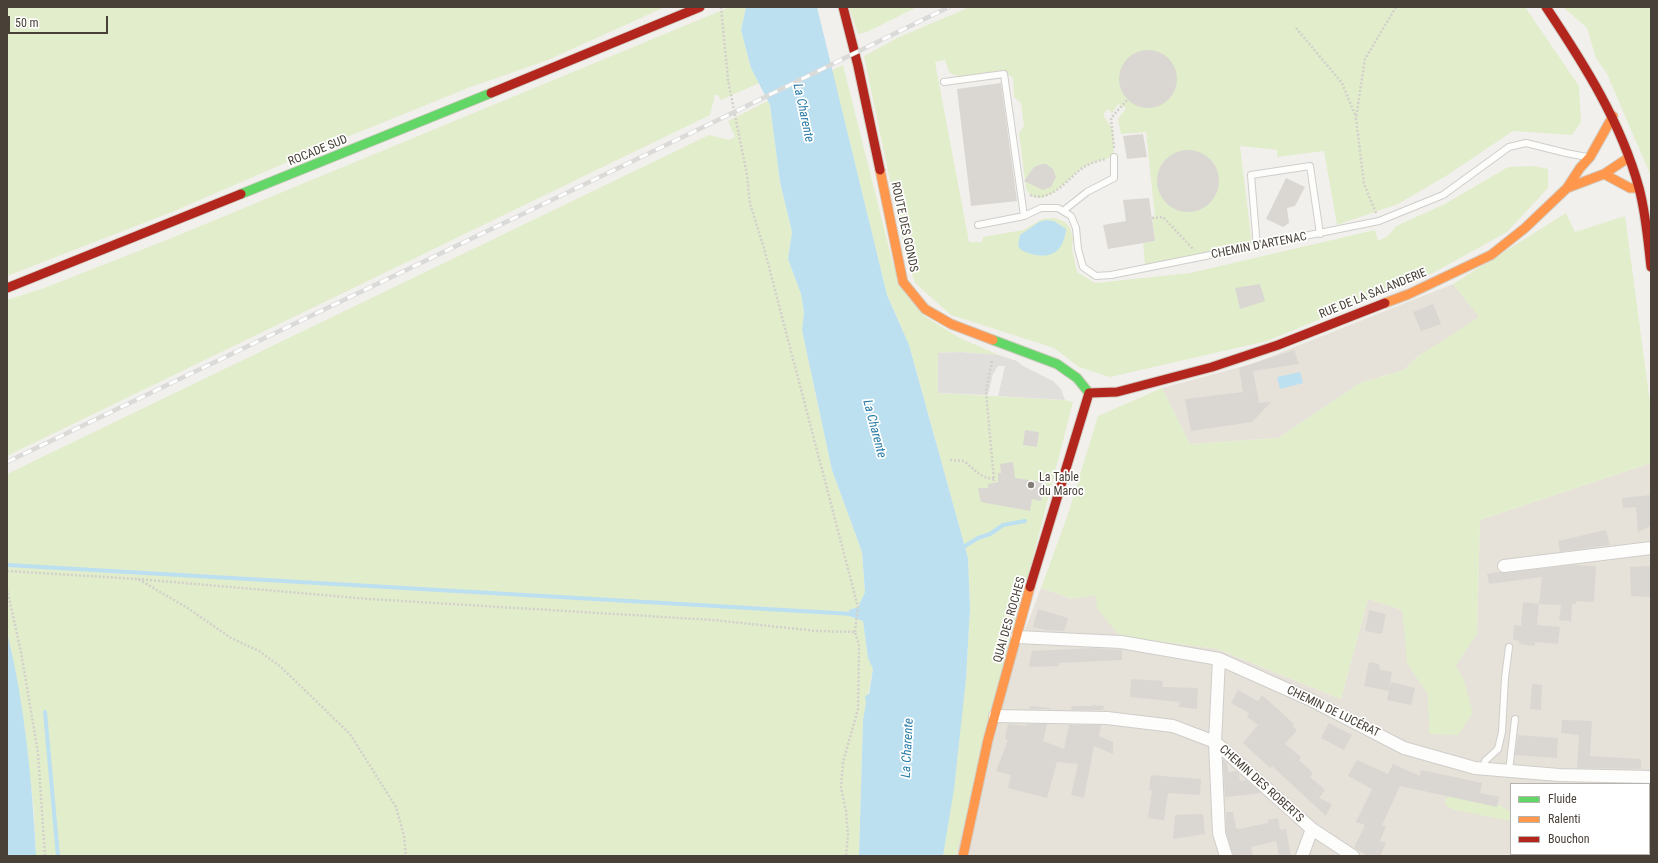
<!DOCTYPE html>
<html>
<head>
<meta charset="utf-8">
<style>
  body { margin:0 }
  #map { position:relative; width:1658px; height:863px; overflow:hidden; background:#f2f0ec; font-family:"Roboto Condensed",sans-serif }
  canvas { display:block }
  .frame { position:absolute; inset:0; border:8px solid #494137; pointer-events:none }
  .legend { position:absolute; left:1510px; top:783px; width:140px; height:72px; box-sizing:border-box; background:#fff; border:1px solid #b6b3af; margin:0; padding:5px 7px; list-style:none; font-size:12px; color:#494137 }
  .legend li { display:flex; align-items:center; gap:8px; height:20px }
  .legend b { width:20px; border:1px solid #b6b3af }
  .scale { position:absolute; left:8px; top:16px; width:100px; height:18px; box-sizing:border-box; border:2px solid #494137; border-top:0; padding-left:5px; font-size:12px; line-height:14px; white-space:nowrap; color:#494137; -webkit-text-stroke:3px #fff; paint-order:stroke }
</style>
</head>
<body>
<div id="map">
<canvas width="1658" height="863"></canvas>
<div class="frame"></div>
<ul class="legend">
<li><b style="height:5px;background:#63d668"></b>Fluide</li>
<li><b style="height:5px;background:#ff974d"></b>Ralenti</li>
<li><b style="height:5px;background:#b3261e"></b>Bouchon</li>
</ul>
<div class="scale">50 m</div>
</div>
<script>
const c = document.querySelector('canvas').getContext('2d');
c.lineJoin = 'round';
function fill(path, color) {
  c.fillStyle = color;
  c.fill(path, 'evenodd');
}
function stroke(path, color, width, dash) {
  c.strokeStyle = color;
  c.lineWidth = width;
  c.lineCap = dash ? 'butt' : 'round';
  c.setLineDash(dash || []);
  c.stroke(path);
}
function write(font, color, halo, rows, align = 'center') {
  c.font = font + ' "Roboto Condensed",sans-serif';
  c.lineWidth = 3.5;
  c.setLineDash([]);
  c.textBaseline = 'middle';
  c.strokeStyle = halo;
  c.fillStyle = color;
  for (const [text, x, y, turn = 0] of rows) {
    c.save();
    c.translate(x, y);
    c.rotate((+turn || 0) * Math.PI / 180);
    c.textAlign = isNaN(turn) ? turn : align;
    if (halo) c.strokeText(text, 0, 0);
    c.fillText(text, 0, 0);
    c.restore();
  }
}
const residential = new Path2D(`
  M 1453,284 L 1480,317 L 1417,357 L 1404,370 L 1360,383 L 1278,438 L 1190,444 L 1162,388 L 1252,364 Z
  M 1651,463 L 1651,856 L 956,856 L 979,750 L 1041,588 L 1072,599 L 1096,594 L 1120,636 L 1217,649 L 1341,699 L 1368,599 L 1477,634 L 1480,520 ZM 1511,784 L 1649,784 L 1649,854 L 1511,854 Z`);
const green = new Path2D(`
  M 7,7 L 665,7 L 548,60 L 468,88 L 320,148 L 172,212 L 7,276 Z
  M 730,7 L 746,7 L 741,30 L 751,68 L 759,83 L 721,100 L 718,95 L 715,95 L 710,115 L 7,456 L 7,300 L 44,288 L 164,241 Z
  M 849,7 L 917,7 L 867,32 L 858,34 Z
  M 970,7 L 1525,7 L 1579,86 L 1581,122 L 1572,135 L 1513,131 L 1446,176 L 1398,204 L 1337,225 L 1324,151 L 1277,157 L 1277,150 L 1240,146 L 1252,245 L 1145,265 L 1143,243 L 1155,241 L 1152,218 L 1155,217 L 1146,132 L 1121,134 L 1118,119 L 1126,108 L 1118,104 L 1112,113 L 1107,109 L 1103,115 L 1113,130 L 1114,157 C 1103,159 1092,162 1082,168 C 1070,176 1038,217 1026,188 L 1019,133 L 1024,126 L 1021,103 L 1014,97 L 1013,78 C 991,61 967,85 949,72 L 945,60 L 935,62 L 969,242 L 982,242 L 983,237 L 1023,230 L 1042,219 L 1055,218 L 1065,222 L 1070,228 L 1073,238 L 1072,249 L 1077,272 L 1095,283 L 1190,273 L 1375,230 L 1378,241 L 1388,236 L 1396,226 L 1445,204 L 1508,167 L 1534,166 L 1548,169 L 1548,188 L 1507,232 L 1433,273 L 1267,341 L 1110,377 L 1079,367 L 1054,348 L 951,315 L 915,283 L 905,253 L 864,56 L 899,37 Z
  M 1563,7 L 1651,7 L 1651,182 L 1650,174 L 1607,74 L 1596,58 L 1587,28 Z
  M 843,65 L 893,264 L 924,316 L 960,338 L 999,355 L 960,352 L 938,353 L 938,393 L 1065,400 L 1073,402 L 956,856 L 943,856 L 966,679 L 970,608 L 968,558 L 909,345 L 887,295 L 832,70 Z
  M 768,101 L 770,105 L 780,182 L 792,232 L 788,259 L 801,294 L 804,313 L 802,330 L 832,470 L 862,552 L 865,592 L 858,607 L 849,610 L 849,616 L 863,621 L 868,658 L 873,669 L 863,720 L 859,856 L 36,856 L 34,812 L 24,723 L 7,632 L 7,474 L 709,135 L 729,140 L 735,137 L 728,121 Z
  M 1566,213 L 1575,232 L 1625,216 L 1651,410 L 1651,463 L 1480,520 L 1477,634 L 1456,665 L 1464,680 L 1473,713 L 1458,735 L 1429,734 L 1428,695 L 1407,663 L 1402,610 L 1368,599 L 1341,699 L 1217,649 L 1120,636 L 1097,609 L 1096,595 L 1072,599 L 1041,588 L 1067,517 L 1098,416 L 1162,388 L 1190,444 L 1278,438 L 1360,383 L 1404,370 L 1417,357 L 1479,317 L 1453,284 Z
  M 1453,791 L 1495,802 L 1511,812 L 1511,821 L 1455,810 L 1445,805 L 1446,799 Z`);
const parking = new Path2D(`
  M 960,352 L 999,355 L 1017,361 L 1023,366 L 1053,381 L 1061,389 L 1065,400 L 998,396 L 1005,366 L 998,366 L 993,374 L 988,395 L 938,393 L 938,353 Z`);
const water = new Path2D(`
  M 746,7 L 817,7 L 887,295 L 909,345 L 968,558 L 970,608 L 966,679 L 954,789 L 943,856 L 859,856 L 863,720 L 866,703 L 865,696 L 869,694 L 873,669 L 868,658 L 863,621 L 849,616 L 849,610 L 858,607 L 865,592 L 862,552 L 832,470 L 802,330 L 804,313 L 801,294 L 788,259 L 792,232 L 780,182 L 770,105 L 751,68 L 741,30 Z
  M 1046,220 L 1054,221 L 1066,229 C 1063,257 1045,261 1021,250 L 1018,246 L 1020,235 L 1039,222 Z
  M 1300,372 L 1303,383 L 1280,389 L 1277,377 Z
  M 7,632 C 25,705 32,781 36,856 L 7,856 Z`);
const stream = new Path2D(`
  M 965,546 L 978,538 L 990,534 L 1003,525 L 1025,521
  M 7,565 L 853,614
  M 45,712 L 58,856`);
const building = new Path2D(`
  M1119 79a29 29 0 1 1 58 0a29 29 0 1 1-58 0Z
  M 1001,83 L 1017,201 L 971,206 L 957,89 Z
  M 1143,134 L 1147,157 L 1127,159 L 1123,136 Z
  M1157 181a31 31 0 1 1 62 0a31 31 0 1 1-62 0Z
  M 1042,164 L 1046,164 L 1053,169 L 1056,177 L 1051,187 L 1043,190 L 1024,181 L 1034,167 Z
  M 1286,178 L 1305,187 L 1295,206 L 1287,208 L 1289,223 L 1283,227 L 1266,219 Z
  M 1149,198 L 1155,241 L 1108,249 L 1103,225 L 1126,221 L 1123,200 Z
  M 1260,284 L 1265,301 L 1240,309 L 1235,288 Z
  M 1433,304 L 1441,324 L 1421,331 L 1413,312 Z
  M 1294,350 L 1299,364 L 1253,371 L 1259,403 L 1271,402 L 1252,422 L 1191,431 L 1185,399 L 1243,392 L 1239,368 Z
  M 1025,430 L 1039,432 L 1037,447 L 1023,445 Z
  M 1013,462 L 1015,478 L 1044,482 L 1041,501 L 1032,499 L 1030,511 L 981,502 L 978,488 L 988,488 L 988,484 L 998,482 L 998,473 L 1001,473 L 1000,464 Z
  M 1651,495 L 1651,526 L 1638,532 L 1636,507 L 1623,508 L 1622,498 Z
  M 1606,530 L 1610,545 L 1560,552 L 1558,541 Z
  M 1572,565 L 1596,566 L 1594,602 L 1576,601 L 1576,604 L 1572,604 L 1571,621 L 1559,620 L 1561,605 L 1539,604 L 1542,577 L 1489,584 L 1487,574 L 1499,572 L 1505,573 Z
  M 1651,566 L 1651,597 L 1631,596 L 1630,567 Z
  M 1523,602 L 1539,604 L 1537,625 L 1560,627 L 1558,644 L 1535,642 L 1535,646 L 1519,644 L 1519,641 L 1513,640 L 1514,625 L 1521,626 Z
  M 1038,609 L 1068,618 L 1064,631 L 1045,630 L 1033,627 Z
  M 1369,610 L 1386,614 L 1382,634 L 1365,631 Z
  M 1093,648 L 1122,650 L 1122,660 L 1059,663 L 1059,666 L 1029,667 L 1032,651 Z
  M 1369,662 L 1379,664 L 1380,670 L 1392,672 L 1389,689 L 1391,682 L 1415,688 L 1411,705 L 1387,700 L 1389,691 L 1364,686 Z
  M 1131,679 L 1163,681 L 1162,687 L 1198,688 L 1197,709 L 1179,707 L 1180,702 L 1130,697 Z
  M 1532,684 L 1542,685 L 1541,710 L 1530,709 Z
  M 1238,690 L 1258,701 L 1262,695 L 1294,724 L 1292,726 L 1297,730 L 1285,744 L 1301,757 L 1299,760 L 1313,773 L 1310,777 L 1325,790 L 1319,798 L 1332,804 L 1326,816 L 1272,766 L 1270,768 L 1243,743 L 1258,725 L 1247,717 L 1249,713 L 1231,703 Z
  M 1092,705 L 1104,706 L 1103,710 L 1071,710 L 1072,706 L 1092,706 Z
  M 1030,706 L 1038,707 L 1051,708 L 1051,709 L 1030,709 Z
  M 1562,720 L 1592,721 L 1590,756 L 1641,759 L 1641,769 L 1577,768 L 1579,735 L 1561,733 Z
  M 1329,723 L 1352,735 L 1344,750 L 1321,738 Z
  M 1008,724 L 1027,726 L 1027,724 L 1047,724 L 1043,741 L 1064,749 L 1069,725 L 1101,725 L 1099,736 L 1113,742 L 1113,754 L 1094,746 L 1084,798 L 1071,795 L 1078,764 L 1057,762 L 1047,798 L 1008,788 L 1011,775 L 996,771 L 1008,740 L 1005,739 Z
  M 1518,735 L 1558,738 L 1557,758 L 1515,755 Z
  M 1223,760 L 1227,763 L 1228,772 L 1236,771 L 1239,774 L 1240,781 L 1246,780 L 1261,793 L 1225,797 Z
  M 1357,760 L 1388,774 L 1393,764 L 1420,776 L 1421,770 L 1482,783 L 1480,793 L 1499,797 L 1497,807 L 1400,786 L 1382,825 L 1386,826 L 1380,841 L 1386,843 L 1380,856 L 1368,856 L 1354,848 L 1365,825 L 1356,822 L 1372,789 L 1348,776 Z
  M 1151,775 L 1201,779 L 1200,795 L 1168,793 L 1164,820 L 1148,818 L 1152,790 L 1149,790 Z
  M 1226,812 L 1233,812 L 1236,828 L 1239,829 L 1268,823 L 1268,820 L 1278,818 L 1280,830 L 1286,829 L 1291,856 L 1279,856 L 1276,841 L 1251,847 L 1253,856 L 1233,856 L 1226,832 Z
  M 1203,814 L 1205,834 L 1173,839 L 1175,815 Z`);
const path = new Path2D(`
  M 721,7 L 728,80 L 747,175 L 750,204 L 764,248 L 858,607 L 855,632
  M 1296,28 L 1342,83 L 1356,117
  M 1114,148 L 1111,118 L 1128,99
  M 1030,195 C 1051,202 1065,182 1080,170 C 1087,164 1097,161 1106,159
  M 1376,213 L 1364,184 L 1356,118 L 1365,59 L 1396,7
  M 1152,218 L 1163,217 L 1194,250
  M 992,361 L 986,391 L 994,481
  M 950,460 L 964,461 C 974,469 980,478 994,479
  M 7,571 L 138,579 L 186,607 L 231,638 L 259,651 L 281,667 L 350,734 L 396,807 L 404,836 L 406,856
  M 138,579 L 369,599 L 713,620 L 817,631 L 855,632 L 859,645 L 858,709 L 843,762 L 841,788 L 846,811 L 848,835 L 846,856
  M 7,589 L 21,652 L 38,753 L 45,856`);
const lane = new Path2D(`
  M 944,82 L 1004,74 L 1024,216
  M 1063,211 L 1087,192 L 1114,178 L 1114,157
  M 978,225 L 1024,216 L 1041,208 L 1058,208 L 1071,216 L 1076,228 L 1078,249 L 1083,267 L 1096,276 L 1111,275 L 1379,221 L 1443,195 L 1509,147 L 1526,143 L 1566,153 L 1587,157
  M 1257,247 L 1251,175 L 1310,166 L 1320,234
  M 1483,769 L 1485,761 L 1498,749 L 1502,732 L 1505,678 L 1509,647
  M 1509,771 L 1515,719`);
const street = new Path2D(`
  M 1504,566 L 1651,548
  M 1017,637 L 1121,642 L 1219,659 L 1311,700 L 1404,748 L 1475,768 L 1559,775 L 1651,777
  M 1219,659 L 1215,742 L 1219,833 L 1226,856
  M 995,716 L 1107,718 L 1173,726 L 1215,742 L 1312,829 L 1353,856
  M 1302,856 L 1312,829`);
const fast = new Path2D(`
  M 241,194 L 491,93
  M 993,340 L 1057,364 L 1077,378 L 1089,393`);
const slow = new Path2D(`
  M 880,170 L 903,282 L 925,309 L 951,324 L 993,340
  M 1604,174 L 1630,188 L 1639,188
  M 1567,188 L 1580,168 L 1590,157 L 1613,116
  M 1385,303 L 1409,294 L 1491,255 L 1525,228 L 1567,188 L 1604,174 L 1628,158
  M 963,856 L 988,740 L 1030,587`);
const jam = new Path2D(`
  M 843,7 L 858,66 L 880,170
  M 1546,7 C 1584,64 1621,122 1639,188 C 1646,214 1648,241 1651,267
  M 491,93 L 700,7
  M 7,288 L 241,194
  M 1089,393 L 1117,392 L 1212,367 L 1278,345 L 1385,303
  M 1030,587 L 1089,393`);
const rail = new Path2D(`
  M 7,462 L 716,121 L 949,7`);
const markers = [
  [1031,485,4,"#847e76"]
];
const streetNames = [
  ["ROCADE SUD",318,151,-22],
  ["ROUTE DES GONDS",904,227,78],
  ["CHEMIN D'ARTENAC",1259,246,-11],
  ["RUE DE LA SALANDERIE",1373,294,-22],
  ["QUAI DES ROCHES",1010,620,-74],
  ["CHEMIN DE LUCÉRAT",1333,712,26],
  ["CHEMIN DES ROBERTS",1261,784,42]
];
const poiNames = [
  ["La Table",1039,478],
  ["du Maroc",1039,492]
];
const waterNames = [
  ["La Charente",803,113,78],
  ["La Charente",874,429,75],
  ["La Charente",908,748,-87]
];
fill(residential, '#e6e1d9');
fill(green, '#e2edcc');
fill(parking, '#e1dfdc');
fill(water, '#bce0f0');
stroke(stream, '#bce0f0', 4);
fill(building, '#dad7d3');
stroke(lane, '#d0ceca', 8);
stroke(street, '#d0ceca', 14);
stroke(fast, '#d2ccc3', 11);
stroke(slow, '#d2ccc3', 11);
stroke(jam, '#d2ccc3', 11);
stroke(path, '#d2d0ca', 2.5, [2, 2]);
stroke(lane, '#fdfdfc', 6);
stroke(street, '#fdfdfc', 12);
stroke(fast, '#63d668', 9);
stroke(slow, '#ff974d', 9);
stroke(jam, '#b3261e', 9);
stroke(rail, '#dadad9', 4.5);
stroke(rail, '#fff', 3, [9]);
for (const [x, y, r, color] of markers) {
  const dot = new Path2D();
  dot.arc(x, y, r, 0, 2 * Math.PI);
  c.fillStyle = color;
  c.fill(dot);
  stroke(dot, '#fff', 1.5);
}
write('12px', '#494137', '#fff', streetNames);
write('12px', '#494137', '#fff', poiNames, 'left');
write('italic 13px', '#2a7da7', '#fff', waterNames);
</script>
</body>
</html>
